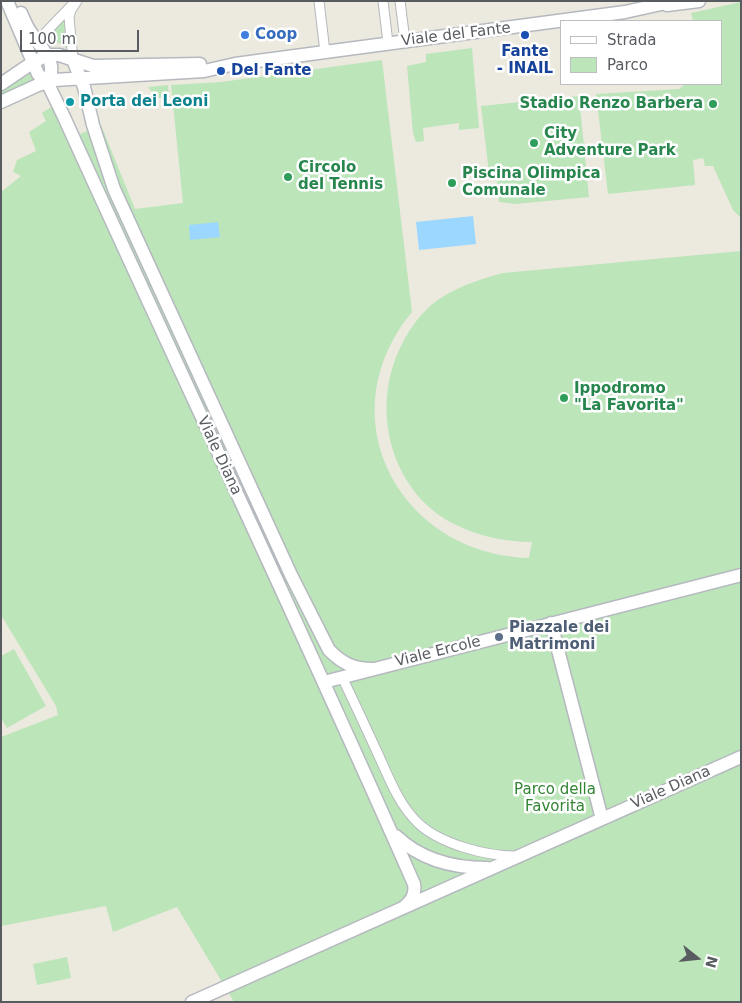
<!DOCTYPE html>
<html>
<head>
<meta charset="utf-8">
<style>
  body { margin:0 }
  #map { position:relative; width:742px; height:1003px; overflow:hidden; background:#ece9df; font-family:"DejaVu Sans",sans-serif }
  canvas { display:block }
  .frame { position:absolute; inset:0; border:2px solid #585c61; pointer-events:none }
  .legend { position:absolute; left:560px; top:20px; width:162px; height:65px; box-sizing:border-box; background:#fff; border:1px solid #bcbec0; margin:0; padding:6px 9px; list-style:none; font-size:15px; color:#585c61 }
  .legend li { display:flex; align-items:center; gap:10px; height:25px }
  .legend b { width:25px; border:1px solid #bcbec0 }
  .north { position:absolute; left:672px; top:933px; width:50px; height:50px; -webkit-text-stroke:4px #fff; paint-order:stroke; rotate:106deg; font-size:14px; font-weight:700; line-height:20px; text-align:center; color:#585c61 }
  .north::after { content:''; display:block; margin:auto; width:18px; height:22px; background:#585c61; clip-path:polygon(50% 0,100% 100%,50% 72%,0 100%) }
  .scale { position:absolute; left:20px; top:30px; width:119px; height:22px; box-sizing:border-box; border:2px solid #585c61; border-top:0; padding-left:6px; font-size:15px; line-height:18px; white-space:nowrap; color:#585c61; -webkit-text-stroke:4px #fff; paint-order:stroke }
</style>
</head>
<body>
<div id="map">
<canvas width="742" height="1003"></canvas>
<div class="frame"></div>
<ul class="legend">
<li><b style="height:6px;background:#fff"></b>Strada</li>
<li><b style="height:14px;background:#bce5ba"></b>Parco</li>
</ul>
<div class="north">N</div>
<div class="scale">100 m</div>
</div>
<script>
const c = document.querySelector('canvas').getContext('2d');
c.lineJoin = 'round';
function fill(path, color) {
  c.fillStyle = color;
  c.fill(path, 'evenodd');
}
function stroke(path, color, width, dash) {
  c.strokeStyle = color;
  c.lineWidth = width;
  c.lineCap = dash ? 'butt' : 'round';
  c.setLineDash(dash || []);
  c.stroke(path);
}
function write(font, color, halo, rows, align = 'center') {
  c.font = font + ' "DejaVu Sans",sans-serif';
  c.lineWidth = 5;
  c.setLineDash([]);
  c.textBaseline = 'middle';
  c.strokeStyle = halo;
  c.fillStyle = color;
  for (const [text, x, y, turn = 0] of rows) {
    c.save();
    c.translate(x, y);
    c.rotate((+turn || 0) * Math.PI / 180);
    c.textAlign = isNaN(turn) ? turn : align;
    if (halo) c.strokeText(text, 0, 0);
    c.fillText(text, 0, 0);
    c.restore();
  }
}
const green = new Path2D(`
  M 741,2 L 741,218 L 733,210 L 713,166 L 705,166 L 703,158 L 693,160 L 695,185 L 608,194 L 596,94 L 679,89 L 685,84 L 721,84 L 721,21 L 693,21 L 691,13 Z
  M 65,17 L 67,48 L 48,37 Z
  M 472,48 L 479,128 L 459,130 L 459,123 L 423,128 L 424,141 L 416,142 L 413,133 L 407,66 L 426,62 L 426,54 Z
  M 382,60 L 412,312 C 326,416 399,554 529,558 L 532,542 C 505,542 477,536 452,523 C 399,495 376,429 391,373 C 397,350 410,325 428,308 C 449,289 477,280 503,273 L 741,251 L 741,1002 L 234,1002 L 177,907 L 113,932 L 106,906 L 1,926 L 1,737 L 58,715 L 56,706 L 1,615 L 1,192 L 21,176 L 13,172 L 17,160 L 36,151 L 29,132 L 46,121 L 42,113 L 56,104 L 71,138 L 101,125 L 135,209 L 183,203 L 171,85 L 221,82 Z
  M 32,71 L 37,80 L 1,98 L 1,90 Z
  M 168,85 L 169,97 L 157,98 L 148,87 Z
  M 579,96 L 589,197 L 515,204 L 499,202 L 497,180 L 490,181 L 481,106 Z
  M 14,649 L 46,706 L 7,728 L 1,718 L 1,656 Z
  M 67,957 L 71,978 L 37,985 L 33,964 Z`);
const water = new Path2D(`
  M 473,216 L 476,244 L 419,250 L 416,222 Z
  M 218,222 L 220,237 L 190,240 L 189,225 Z`);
const street = new Path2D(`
  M 319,1 L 325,52
  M 383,1 L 388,43
  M 400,1 L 405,41
  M 40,43 L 46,32 L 71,6
  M 73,60 L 69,17 L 71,10 L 77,1
  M 342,677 C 354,702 366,728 378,754 C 389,778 399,805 418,823 C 440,844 486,856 515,856`);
const secondary = new Path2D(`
  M 7,1 L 38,74 L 49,86 L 64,117 C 180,373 301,627 414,884 C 416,895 411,901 403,908
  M 667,5 L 699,1
  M 21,13 C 24,20 27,28 32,34 C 40,47 62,66 45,82
  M 73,60 L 84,87 L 93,125 L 114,189 L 291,575 L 329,650 C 342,663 353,669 372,669
  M 1,84 L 32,63 L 47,55 L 59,55 L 93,66 L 200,64
  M 1,102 L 38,85 L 54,80 L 204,71 L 235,64 L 625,12 L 675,1
  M 551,623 L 602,819
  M 324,682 L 741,575
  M 396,836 C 421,860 453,868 487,868
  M 192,1002 L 741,757`);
const markers = [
  [245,35,5,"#3f7fe0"],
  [525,35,5,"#1a4fb4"],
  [221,71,5,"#1a4fb4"],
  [70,102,5,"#0f9aa8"],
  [713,104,5,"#2e9e5b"],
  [534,143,5,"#2e9e5b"],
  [288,177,5,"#2e9e5b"],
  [452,183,5,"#2e9e5b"],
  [564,398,5,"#2e9e5b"],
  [499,637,5,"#5c6f8a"]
];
const shopNames = [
  ["Coop",255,35]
];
const streetNames = [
  ["Viale del Fante",456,35,-7],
  ["Viale Diana",219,456,65],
  ["Viale Ercole",438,652,-14],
  ["Viale Diana",671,788,-24]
];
const transitNames = [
  ["Fante",525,52],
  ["- INAIL",525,69],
  ["Del Fante",231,71,"left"]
];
const cultureNames = [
  ["Porta dei Leoni",80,102]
];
const leisureNames = [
  ["Stadio Renzo Barbera",703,104,"right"],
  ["City",544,134],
  ["Adventure Park",544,151],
  ["Circolo",298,168],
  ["del Tennis",298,185],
  ["Piscina Olimpica",462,174],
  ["Comunale",462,191],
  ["Ippodromo",574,389],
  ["\"La Favorita\"",574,406]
];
const serviceNames = [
  ["Piazzale dei",509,628],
  ["Matrimoni",509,645]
];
const parkNames = [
  ["Parco della",555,790],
  ["Favorita",555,807]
];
fill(green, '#bce5ba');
fill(water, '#9cd7ff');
stroke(street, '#b5b8bd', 11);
stroke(secondary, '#b5b9bf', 15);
stroke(street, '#fff', 9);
stroke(secondary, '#fff', 12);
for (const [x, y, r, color] of markers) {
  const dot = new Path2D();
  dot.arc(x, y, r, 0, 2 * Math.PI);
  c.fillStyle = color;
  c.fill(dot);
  stroke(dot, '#fff', 2);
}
write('bold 15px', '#366cbe', '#fff', shopNames, 'left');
write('15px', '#585c61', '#fff', streetNames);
write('bold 15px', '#164399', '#fff', transitNames);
write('bold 15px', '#0d838f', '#fff', cultureNames, 'left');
write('bold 15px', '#27864d', '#fff', leisureNames, 'left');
write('bold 15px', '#4e5e75', '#fff', serviceNames, 'left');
write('15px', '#338534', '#fff', parkNames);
</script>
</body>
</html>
